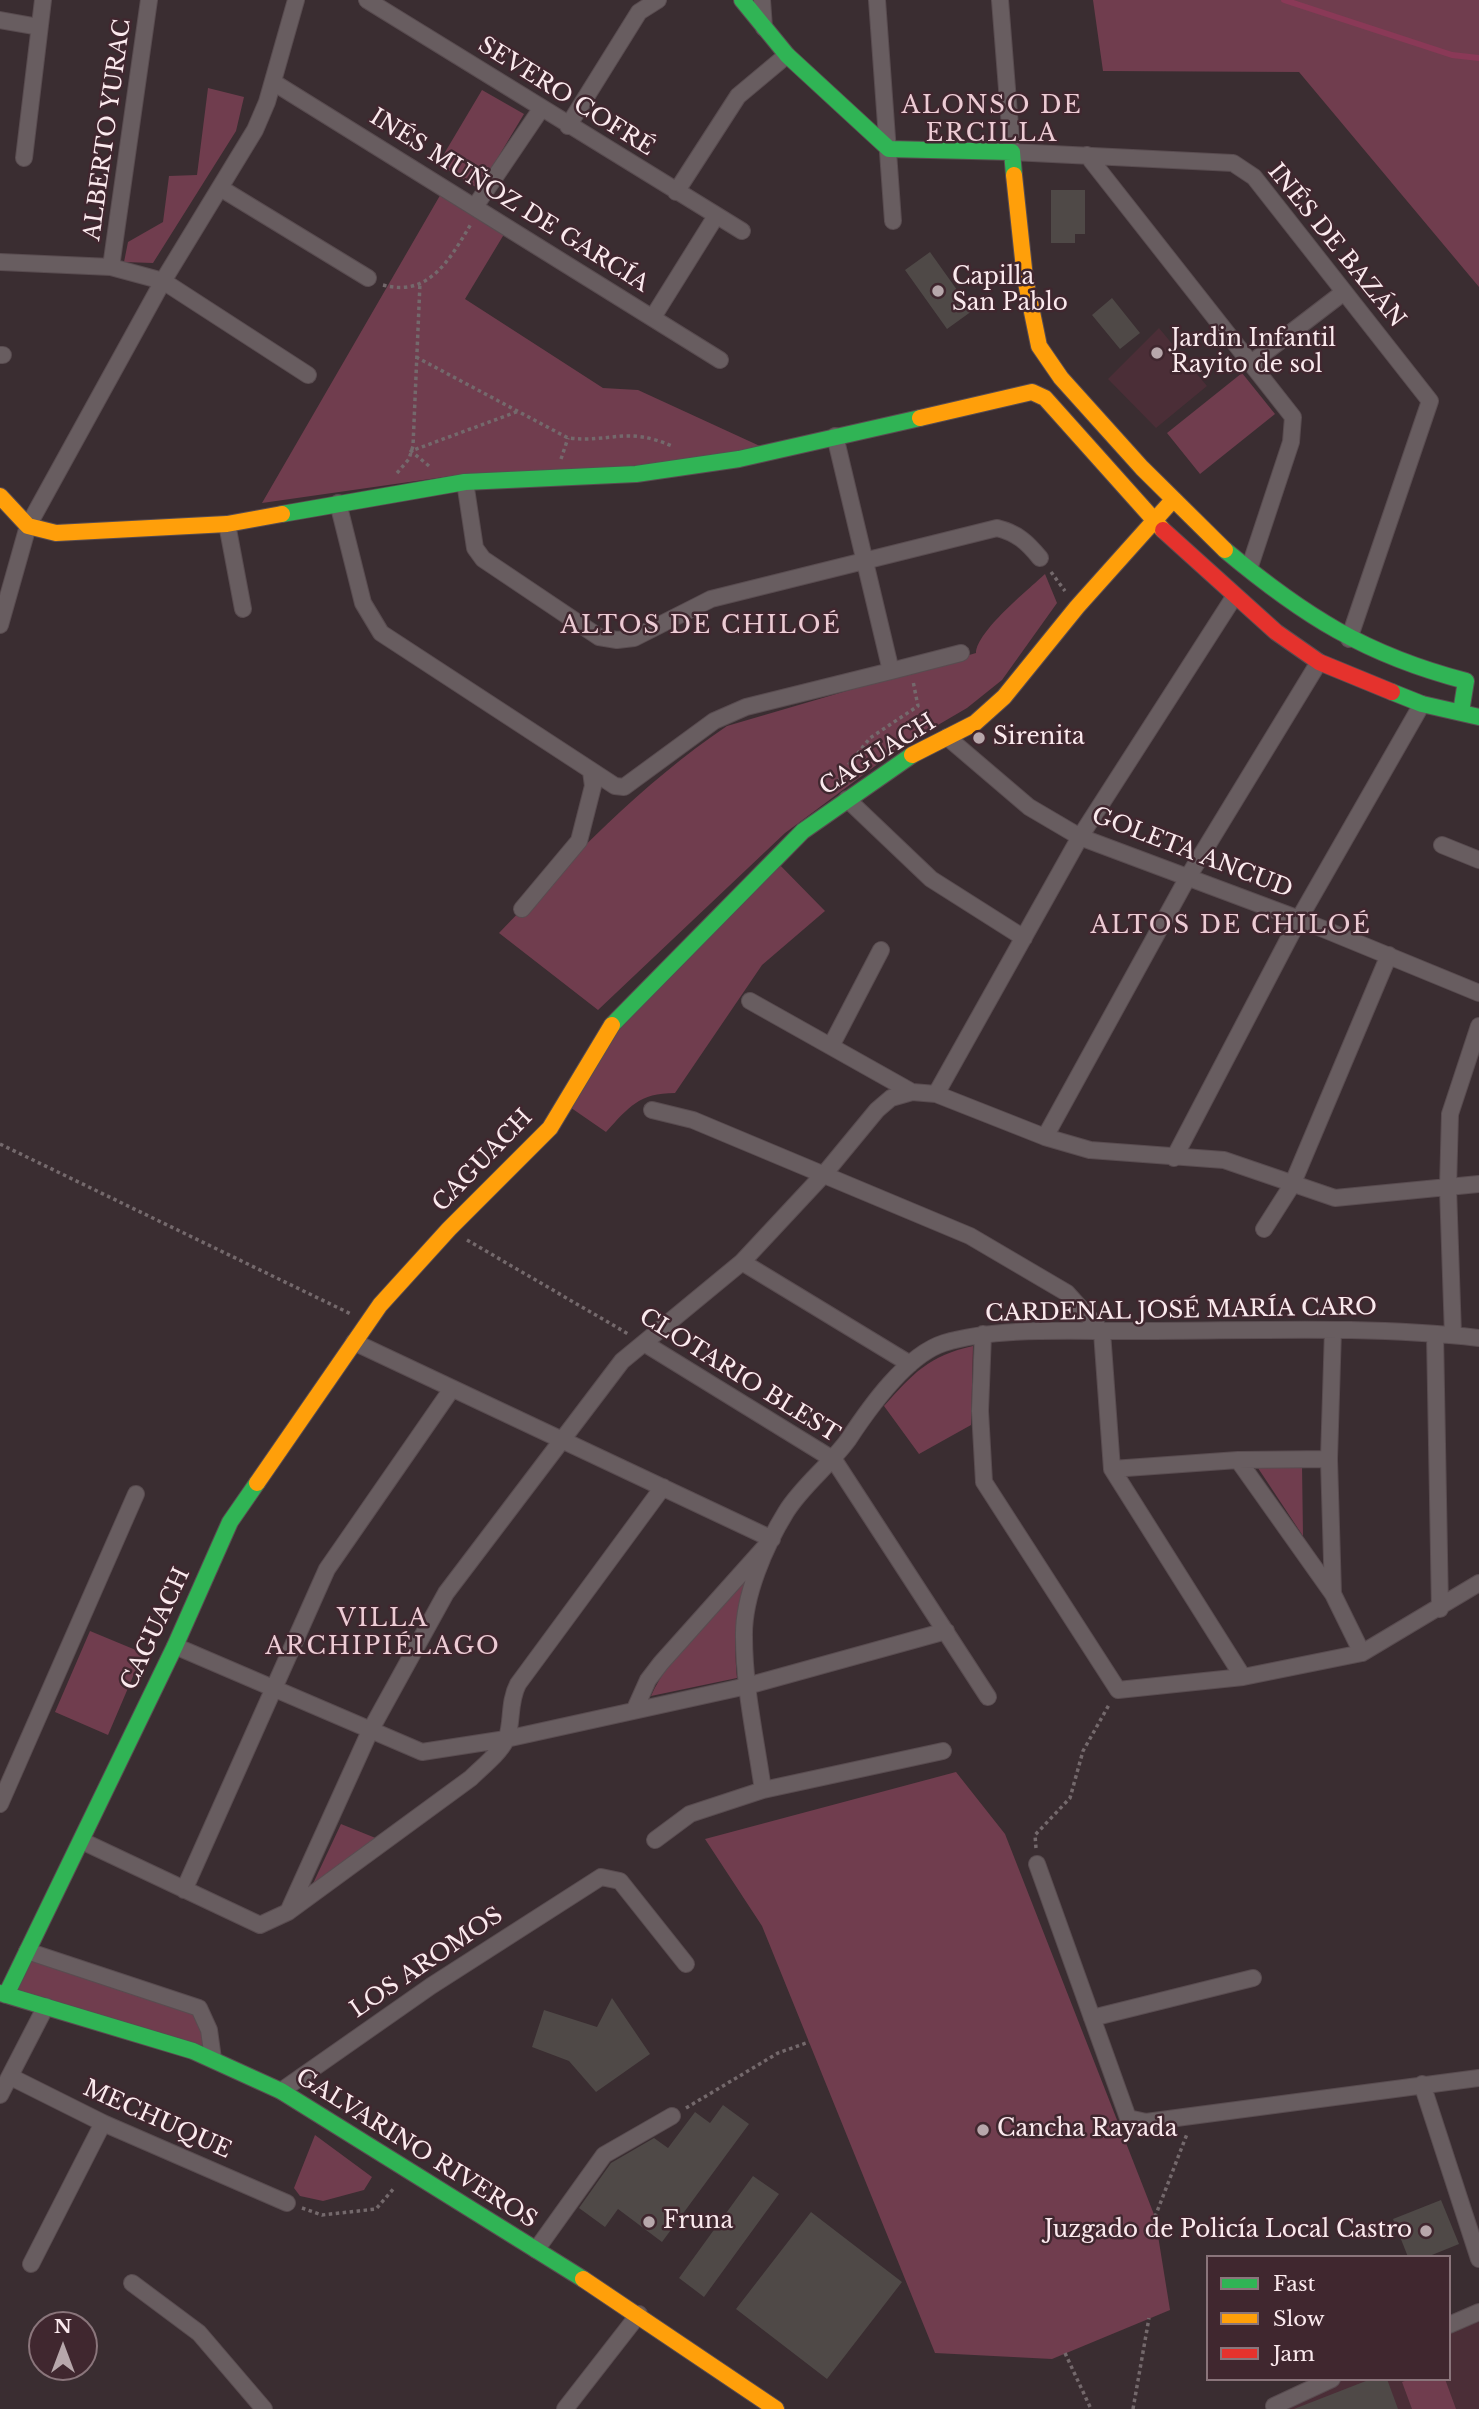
<!DOCTYPE html>
<html>
<head>
<meta charset="utf-8">
<style>
  body { margin:0 }
  #map { position:relative; width:1479px; height:2409px; overflow:hidden; background:#3a2d31; font-family:"Libre Baskerville",serif }
  canvas { display:block }
  .legend { position:absolute; left:1206px; top:2255px; width:245px; height:126px; box-sizing:border-box; background:#40272f; border:2px solid #8a757b; margin:0; padding:9px 12px; list-style:none; font-size:21px; color:#fae9ed }
  .legend li { display:flex; align-items:center; gap:14px; height:35px }
  .legend b { width:35px; border:2px solid #8a757b }
  .north { position:absolute; left:28px; top:2311px; width:70px; height:70px; box-sizing:border-box; background:#40272f; border:2px solid #8a757b; border-radius:50%; rotate:0deg; font-size:19px; font-weight:700; line-height:28px; text-align:center; color:#fae9ed }
  .north::after { content:''; display:block; margin:auto; width:24px; height:32px; background:#b7a7ab; clip-path:polygon(50% 0,100% 100%,50% 72%,0 100%) }
</style>
</head>
<body>
<div id="map">
<canvas width="1479" height="2409"></canvas>
<ul class="legend">
<li><b style="height:9px;background:#30b455"></b>Fast</li>
<li><b style="height:9px;background:#ff9f0a"></b>Slow</li>
<li><b style="height:9px;background:#e5322d"></b>Jam</li>
</ul>
<div class="north">N</div>
</div>
<script>
const c = document.querySelector('canvas').getContext('2d');
c.lineJoin = 'round';
function fill(path, color) {
  c.fillStyle = color;
  c.fill(path, 'evenodd');
}
function stroke(path, color, width, dash) {
  c.strokeStyle = color;
  c.lineWidth = width;
  c.lineCap = dash ? 'butt' : 'round';
  c.setLineDash(dash || []);
  c.stroke(path);
}
function write(font, color, halo, rows, align = 'center') {
  c.font = font + ' "Libre Baskerville",serif';
  c.lineWidth = 5;
  c.setLineDash([]);
  c.textBaseline = 'middle';
  c.strokeStyle = halo;
  c.fillStyle = color;
  for (const [text, x, y, turn = 0] of rows) {
    c.save();
    c.translate(x, y);
    c.rotate((+turn || 0) * Math.PI / 180);
    c.textAlign = isNaN(turn) ? turn : align;
    if (halo) c.strokeText(text, 0, 0);
    c.fillText(text, 0, 0);
    c.restore();
  }
}
const built = new Path2D(`
  M 1159,328 L 1207,386 L 1156,428 L 1108,379 Z
  M 1479,2312 L 1479,2409 L 1275,2409 L 1332,2379 L 1449,2379 L 1449,2326 Z`);
const green = new Path2D(`
  M 1093,0 L 1479,0 L 1479,287 L 1299,72 L 1103,71 Z
  M 208,88 L 244,97 L 236,131 L 153,263 L 124,262 L 128,242 L 163,222 L 169,176 L 197,175 Z
  M 482,90 L 524,114 L 479,189 L 438,164 Z
  M 442,192 L 506,231 L 465,299 L 603,388 L 638,390 L 762,447 L 640,469 L 458,475 L 262,503 Z
  M 1242,373 L 1275,414 L 1200,474 L 1167,433 Z
  M 1045,574 L 1057,603 L 1002,680 L 967,708 L 902,746 L 785,833 L 598,1010 L 499,933 C 570,860 642,783 727,726 L 976,653 C 977,631 1028,590 1045,574 Z
  M 775,860 L 825,911 L 762,965 L 675,1093 C 639,1093 629,1107 606,1132 L 564,1103 L 588,1060 Z
  M 973,1346 L 971,1425 L 919,1454 L 884,1406 C 914,1373 928,1356 973,1346 Z
  M 1256,1465 L 1302,1465 L 1303,1536 Z
  M 746,1581 C 735,1615 734,1643 737,1678 L 651,1696 C 671,1652 714,1615 746,1581 Z
  M 90,1631 L 143,1653 L 108,1735 L 55,1712 Z
  M 956,1772 L 1005,1834 L 1155,2217 L 1170,2310 L 1052,2359 L 935,2353 L 762,1926 L 705,1839 Z
  M 341,1824 L 378,1839 L 310,1890 Z
  M 30,1960 L 193,2012 L 201,2023 L 206,2049 L 15,1991 Z
  M 315,2135 L 372,2177 L 364,2190 L 323,2201 L 300,2196 L 294,2188 Z
  M 1410,2379 L 1445,2379 L 1456,2409 L 1412,2409 L 1402,2382 Z`);
const stream = new Path2D(`
  M 1284,0 L 1452,55 L 1479,58`);
const building = new Path2D(`
  M 1051,190 L 1085,190 L 1085,234 L 1075,234 L 1075,243 L 1051,243 Z
  M 930,252 L 972,311 L 947,329 L 905,270 Z
  M 1112,298 L 1140,333 L 1120,349 L 1092,315 Z
  M 612,1998 L 650,2054 L 596,2092 L 569,2061 L 532,2047 L 544,2010 L 597,2027 Z
  M 723,2105 L 749,2124 L 662,2242 L 618,2209 L 605,2227 L 579,2208 L 611,2163 L 654,2138 L 668,2148 L 695,2112 L 710,2123 Z
  M 753,2176 L 779,2194 L 704,2297 L 679,2278 Z
  M 1441,2200 L 1459,2244 L 1427,2257 L 1408,2257 L 1393,2219 Z
  M 811,2212 L 902,2282 L 827,2379 L 736,2309 Z
  M 1371,2379 L 1387,2379 L 1398,2409 L 1294,2409 Z`);
const path = new Path2D(`
  M 383,285 C 430,298 451,257 471,224
  M 416,357 L 568,438 C 611,443 626,426 672,446
  M 561,459 L 568,438
  M 429,466 L 411,451 L 519,411
  M 397,473 L 409,459 L 413,446 L 420,283
  M 1051,572 L 1065,591
  M 839,782 L 838,778 L 870,738 L 918,706 L 913,681
  M 0,1144 L 351,1314
  M 467,1240 L 630,1335
  M 1036,1848 L 1035,1835 L 1070,1798 L 1083,1751 L 1110,1703
  M 686,2108 L 778,2053 L 809,2042
  M 302,2208 L 322,2215 L 376,2209 L 395,2187
  M 1155,2217 L 1187,2134
  M 1065,2353 L 1091,2409
  M 1133,2409 L 1149,2318`);
const street = new Path2D(`
  M 367,0 L 742,231
  M 762,0 L 764,28
  M 877,0 L 893,221
  M 1000,0 L 1012,152 L 1233,163 L 1254,177 L 1430,401 L 1349,639
  M 0,20 L 39,27
  M 273,82 L 720,360
  M 568,126 L 639,12 L 658,0
  M 1087,155 L 1293,417 L 1291,442 L 1249,569
  M 24,158 L 43,0
  M 222,189 L 368,278
  M 676,192 L 738,96 L 787,55
  M 476,205 L 541,109
  M 0,262 L 111,267 L 163,281 L 308,375
  M 111,267 L 149,0
  M 653,317 L 716,216
  M 0,355 L 3,355
  M 1250,364 L 1344,292
  M 465,482 L 475,548 L 483,559 L 599,637 L 617,640 L 634,638 L 711,599 L 997,528 C 1017,533 1027,542 1040,558
  M 338,503 L 363,603 L 381,633 L 615,786 L 624,787 L 714,721 L 746,707 L 891,671 L 835,436
  M 227,524 L 243,609
  M 0,625 L 28,526 L 163,281 L 255,130 L 267,102 L 296,0
  M 891,671 L 961,653
  M 947,737 L 1029,807 L 1080,837 L 1299,919 L 1479,993
  M 847,799 L 931,879 L 1024,938
  M 1442,845 L 1479,860
  M 522,909 L 579,841 L 593,786 L 591,771
  M 750,1001 L 912,1092
  M 831,1046 L 881,950
  M 936,1094 L 1080,837 L 1234,597
  M 652,1110 L 693,1120 L 970,1236 L 1067,1293 L 1102,1332 L 1112,1469 L 1243,1677
  M 1045,1137 L 1188,877 L 1319,662
  M 1174,1158 L 1299,919 L 1422,704
  M 1264,1229 L 1292,1185 L 1389,955
  M 742,1262 L 910,1364
  M 1333,1330 L 1329,1459 L 1333,1594
  M 983,1334 L 980,1411 L 984,1482 L 1118,1690 L 1243,1677 L 1362,1653 L 1479,1583
  M 1435,1334 L 1440,1609
  M 1453,1335 L 1448,1188 L 1450,1114 L 1479,1026
  M 354,1342 L 772,1539 L 661,1663 L 648,1680 L 635,1709
  M 644,1343 L 834,1460 L 988,1697
  M 1238,1460 L 1333,1594 L 1362,1653
  M 1112,1469 L 1238,1460 L 1329,1459
  M 175,1646 L 422,1752 L 506,1739 L 747,1686 L 946,1631
  M 763,1790 C 756,1740 744,1688 744,1637 C 743,1597 765,1546 786,1512 C 802,1486 829,1466 848,1440 C 869,1408 906,1355 944,1343 C 999,1326 1080,1332 1139,1331 C 1252,1331 1367,1325 1479,1338
  M 0,1804 L 136,1494
  M 655,1840 L 690,1814 L 763,1790 L 943,1751
  M 82,1841 L 260,1925 L 288,1912 L 471,1778 C 482,1767 499,1754 506,1740 C 513,1724 508,1703 518,1684 L 663,1487
  M 1037,1864 L 1128,2118 L 1146,2122 L 1479,2078
  M 184,1890 L 327,1569 L 451,1390
  M 288,1912 L 370,1731 L 446,1593 L 622,1361 L 742,1262 L 825,1173 L 877,1110 L 891,1098 L 912,1092 L 936,1094 L 1045,1137 L 1090,1150 L 1224,1160 L 1335,1198 L 1479,1184
  M 27,1951 L 199,2008 L 209,2030 L 213,2059
  M 1092,2018 L 1253,1978
  M 11,2077 L 103,2123 L 287,2203
  M 1422,2084 L 1479,2259
  M 281,2091 L 431,1986 L 601,1877 L 620,1881 L 686,1964
  M 0,2095 L 46,2006
  M 536,2250 L 604,2155 L 672,2116
  M 31,2264 L 103,2123
  M 132,2283 L 199,2333 L 264,2409
  M 1449,2325 L 1479,2312
  M 565,2409 L 639,2314
  M 1275,2409 L 1274,2406 L 1332,2379`);
const fast = new Path2D(`
  M 742,0 L 787,55 L 889,149 L 1012,152 L 1014,175
  M 282,514 L 465,482 L 636,474 L 739,459 L 920,418
  M 1225,550 C 1304,616 1366,655 1466,681 L 1461,712
  M 1392,692 L 1422,704 L 1479,717
  M 612,1025 L 803,831 L 912,755
  M 0,1993 L 193,2051 L 281,2091 L 583,2279
  M 6,1995 L 175,1646 L 230,1522 L 257,1483`);
const slow = new Path2D(`
  M 1014,175 L 1025,278 L 1039,346 L 1061,378 L 1142,468 L 1225,550
  M 920,418 L 1032,392 L 1045,398 L 1163,530
  M 0,496 L 28,526 L 56,533 L 227,524 L 282,514
  M 912,755 L 975,723 L 1004,697 L 1077,607 L 1171,502
  M 257,1483 L 380,1305 L 449,1229 L 550,1128 L 612,1025
  M 583,2279 L 776,2409`);
const jam = new Path2D(`
  M 1163,530 L 1276,632 L 1319,662 L 1392,692`);
const markers = [
  [938,291,7,"#b7a7ab"],
  [1157,353,7,"#b7a7ab"],
  [979,738,7,"#b7a7ab"],
  [983,2130,7,"#b7a7ab"],
  [649,2222,7,"#b7a7ab"],
  [1426,2231,7,"#b7a7ab"]
];
const streetNames = [
  ["SEVERO COFRÉ",566,97,32],
  ["ALBERTO YURAC",108,130,-82],
  ["INÉS MUÑOZ DE GARCÍA",509,201,32],
  ["INÉS DE BAZÁN",1336,246,51],
  ["CAGUACH",878,755,-32],
  ["GOLETA ANCUD",1192,853,21],
  ["CAGUACH",483,1161,-46],
  ["CARDENAL JOSÉ MARÍA CARO",1181,1311,-1],
  ["CLOTARIO BLEST",739,1376,32],
  ["CAGUACH",156,1629,-65],
  ["LOS AROMOS",427,1963,-34],
  ["MECHUQUE",157,2120,24],
  ["GALVARINO RIVEROS",416,2149,32]
];
const poiNames = [
  ["Capilla",952,278],
  ["San Pablo",952,304],
  ["Jardin Infantil",1171,340],
  ["Rayito de sol",1171,366],
  ["Sirenita",993,738],
  ["Cancha Rayada",997,2130],
  ["Fruna",663,2222],
  ["Juzgado de Policía Local Castro",1412,2231,"right"]
];
const neighbourhoodNames = [
  ["ALONSO DE",992,106],
  ["ERCILLA",992,134],
  ["ALTOS DE CHILOÉ",701,626],
  ["ALTOS DE CHILOÉ",1231,926],
  ["VILLA",383,1619],
  ["ARCHIPIÉLAGO",383,1647]
];
fill(built, '#4b2e37');
fill(green, '#703d4e');
stroke(stream, '#8a3957', 6);
fill(building, '#4f4947');
stroke(street, '#594c50', 18);
stroke(fast, '#594c50', 18);
stroke(slow, '#594c50', 18);
stroke(jam, '#594c50', 18);
stroke(path, '#74696c', 3.5, [3.5, 3.5]);
stroke(street, '#685d60', 16);
stroke(fast, '#30b455', 16);
stroke(slow, '#ff9f0a', 16);
stroke(jam, '#e5322d', 16);
for (const [x, y, r, color] of markers) {
  const dot = new Path2D();
  dot.arc(x, y, r, 0, 2 * Math.PI);
  c.fillStyle = color;
  c.fill(dot);
  stroke(dot, '#40272f', 2.5);
}
write('23px', '#fae9ed', '#40272f', streetNames);
write('23px', '#fae9ed', '#40272f', poiNames, 'left');
c.letterSpacing = '2px';
write('24px', '#eccbd4', '#40272f', neighbourhoodNames);
c.letterSpacing = '0px';
</script>
</body>
</html>
